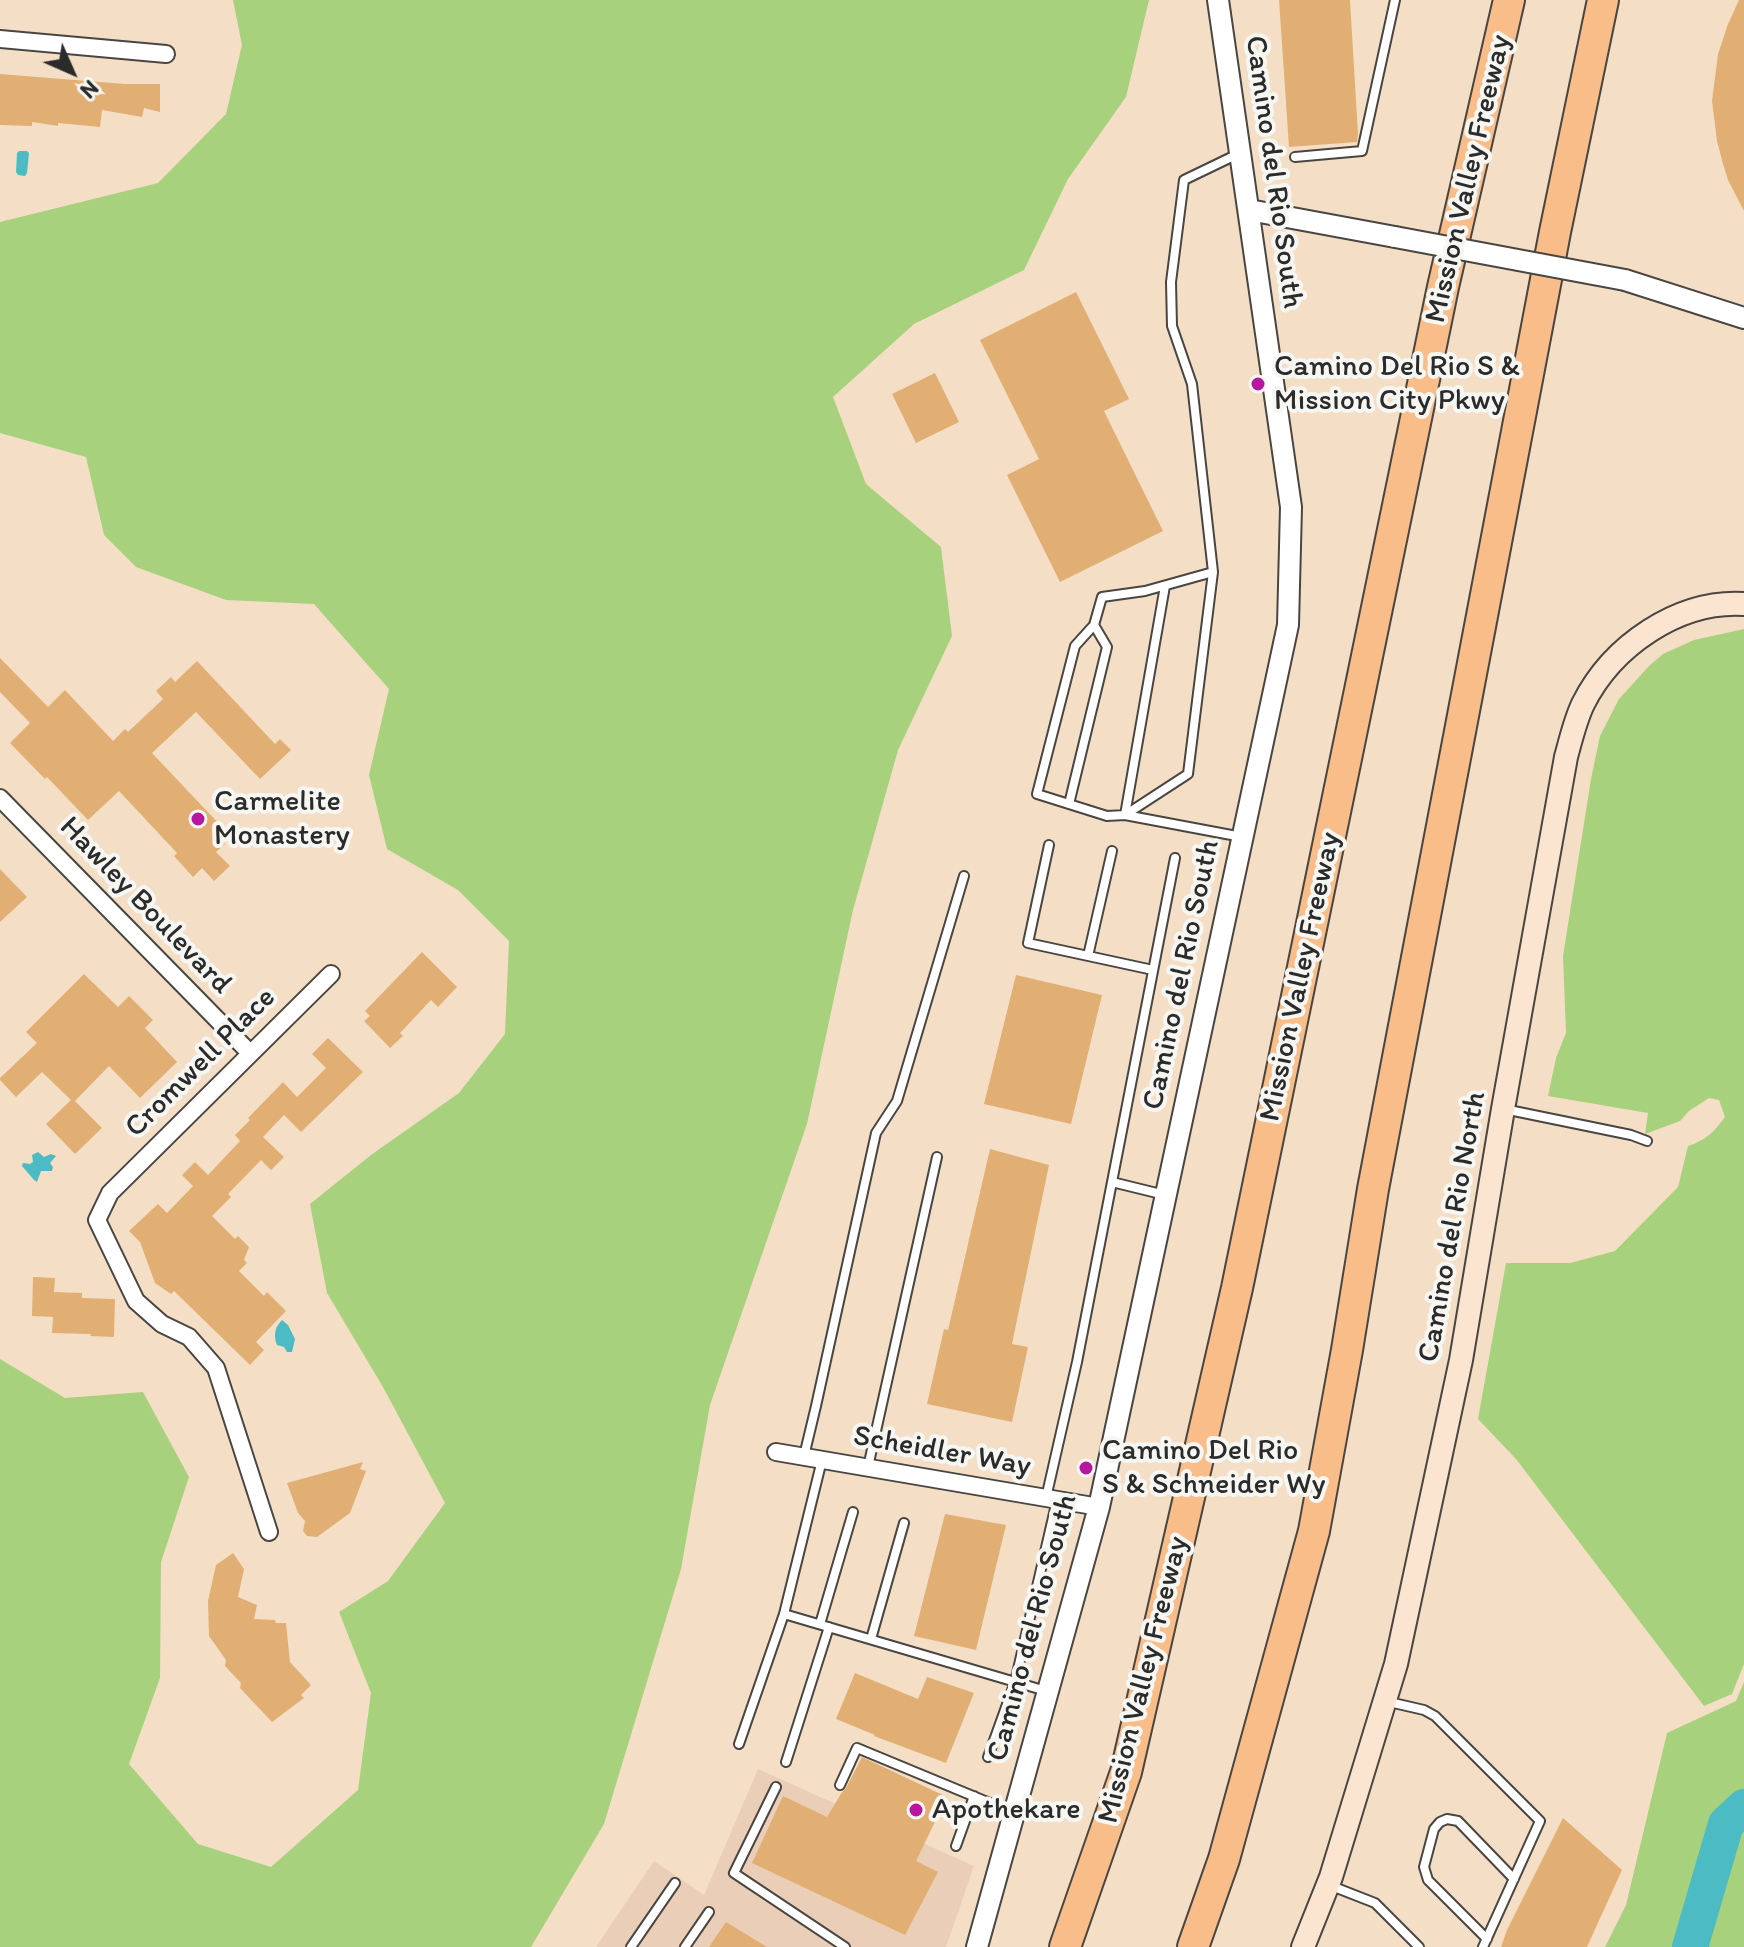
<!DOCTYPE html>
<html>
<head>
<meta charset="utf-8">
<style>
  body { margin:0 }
  #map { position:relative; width:1744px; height:1947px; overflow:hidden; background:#f4dfc6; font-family:Itim,sans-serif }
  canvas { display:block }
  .north { position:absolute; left:32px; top:32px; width:80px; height:80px; -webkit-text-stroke:6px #f6f6f2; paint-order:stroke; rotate:135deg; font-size:22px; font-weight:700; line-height:32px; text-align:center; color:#2b2b2b }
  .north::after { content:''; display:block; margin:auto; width:28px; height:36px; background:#2b2b2b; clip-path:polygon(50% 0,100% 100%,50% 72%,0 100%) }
</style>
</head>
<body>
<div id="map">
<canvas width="1744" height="1947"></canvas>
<div class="north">N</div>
</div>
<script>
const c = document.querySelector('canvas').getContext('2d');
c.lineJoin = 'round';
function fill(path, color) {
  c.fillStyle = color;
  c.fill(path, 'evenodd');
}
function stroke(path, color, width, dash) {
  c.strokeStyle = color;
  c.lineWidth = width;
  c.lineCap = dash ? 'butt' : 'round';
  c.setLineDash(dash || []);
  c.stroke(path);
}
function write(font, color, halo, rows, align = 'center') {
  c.font = font + ' Itim,sans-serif';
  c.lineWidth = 8;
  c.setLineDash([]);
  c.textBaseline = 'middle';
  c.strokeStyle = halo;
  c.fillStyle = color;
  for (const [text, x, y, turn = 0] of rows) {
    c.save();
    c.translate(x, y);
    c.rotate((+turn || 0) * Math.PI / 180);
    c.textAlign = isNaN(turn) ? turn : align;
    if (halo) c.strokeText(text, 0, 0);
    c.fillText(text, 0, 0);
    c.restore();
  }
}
const built = new Path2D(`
  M 758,1769 L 974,1866 L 946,1947 L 596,1947 L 654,1861 L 704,1895 Z`);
const green = new Path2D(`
  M 233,0 L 1149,0 L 1126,97 L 1068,179 L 1024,270 L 914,324 L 833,397 L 866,484 L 941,547 L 952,636 L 898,750 L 853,910 L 807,1124 L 710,1405 L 681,1569 L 604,1824 L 531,1947 L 0,1947 L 0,1359 L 65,1398 L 143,1392 L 189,1477 L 161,1562 L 160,1678 L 129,1764 L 198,1844 L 271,1867 L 358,1790 L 371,1693 L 339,1612 L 388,1581 L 445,1503 L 383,1387 L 327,1293 L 310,1204 L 371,1155 L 459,1093 L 505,1034 L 509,941 L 458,890 L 387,849 L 369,775 L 389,689 L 314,604 L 226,600 L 136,567 L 104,535 L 86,457 L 0,433 L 0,222 L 158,183 L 226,114 L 242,45 Z
  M 1744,629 L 1744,1664 L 1732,1694 L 1704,1706 L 1516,1459 L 1478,1419 L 1506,1263 L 1570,1263 L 1615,1251 L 1678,1187 L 1688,1146 C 1706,1140 1714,1132 1725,1117 L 1719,1100 L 1709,1098 L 1689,1111 L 1680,1121 L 1645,1134 L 1648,1113 L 1548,1096 L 1556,1058 L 1566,1033 L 1563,956 L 1591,779 L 1600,736 L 1619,699 L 1649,666 L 1663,654 L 1694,640 Z
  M 1744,1682 L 1744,1947 L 1605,1947 L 1626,1905 L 1667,1733 L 1736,1701 Z`);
const water = new Path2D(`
  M 19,151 L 27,151 L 29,153 L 27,173 L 25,176 L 18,175 L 16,172 L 17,153 Z
  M 38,1152 L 44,1157 L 51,1154 L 56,1156 L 50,1163 L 53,1167 L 52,1171 L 41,1171 L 37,1182 L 34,1180 L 22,1166 L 23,1163 L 30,1164 L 33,1162 L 32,1155 Z
  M 282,1320 L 288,1325 L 295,1339 L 292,1352 L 287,1352 L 284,1347 L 277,1345 C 273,1335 275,1327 282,1320 Z`);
const river = new Path2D(`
  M 1690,1947 L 1726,1824 L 1744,1807`);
const building = new Path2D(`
  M 1279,0 L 1350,0 L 1358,134 L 1357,142 L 1289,147 Z
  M 1739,0 L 1744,0 L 1744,211 L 1728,180 L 1723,164 L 1717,141 L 1712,101 L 1718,54 L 1728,24 Z
  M 0,74 L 125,84 L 160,84 L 160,112 L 144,108 L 142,117 L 102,110 L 100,127 L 58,123 L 58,126 L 32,122 L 32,126 L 0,125 Z
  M 1076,292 L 1129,399 L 1104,411 L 1163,531 L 1060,582 L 1007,475 L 1039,459 L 980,340 Z
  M 935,373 L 959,422 L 916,443 L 892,394 Z
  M 0,658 L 48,707 L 65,690 L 113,741 L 125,729 L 128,732 L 163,699 L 156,691 L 171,677 L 175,682 L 197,661 L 275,744 L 280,739 L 291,750 L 260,779 L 196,712 L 152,753 L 222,827 L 215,834 L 225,844 L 216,852 L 230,866 L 214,881 L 202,868 L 193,877 L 174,856 L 177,853 L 119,791 L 88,820 L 47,777 L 45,779 L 10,743 L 30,723 L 0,692 Z
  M 0,869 L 27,897 L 0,922 Z
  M 422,952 L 457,987 L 438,1007 L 431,1000 L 400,1033 L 403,1036 L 390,1048 L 364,1021 L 370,1016 L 365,1011 Z
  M 84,974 L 118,1007 L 129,996 L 153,1020 L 145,1028 L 177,1062 L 140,1098 L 109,1066 L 75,1101 L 102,1128 L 75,1154 L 46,1124 L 71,1100 L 42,1072 L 16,1097 L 0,1080 L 0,1078 L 37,1043 L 26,1032 Z
  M 1016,975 L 1102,995 L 1071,1124 L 984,1104 Z
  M 328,1038 L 363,1072 L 301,1132 L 284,1115 L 263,1137 L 284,1157 L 271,1170 L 261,1160 L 228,1194 L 231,1197 L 212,1216 L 235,1239 L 238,1236 L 249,1247 L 244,1260 L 247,1263 L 239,1271 L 264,1296 L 267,1292 L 286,1311 L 256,1342 L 264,1350 L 250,1365 L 174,1291 L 171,1294 L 155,1283 L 140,1242 L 129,1231 L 158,1204 L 167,1213 L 193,1186 L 182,1175 L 195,1162 L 208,1175 L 240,1141 L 235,1135 L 250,1120 L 248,1118 L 283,1082 L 297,1097 L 326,1068 L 312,1054 Z
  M 990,1149 L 1049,1165 L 1012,1344 L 1028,1347 L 1012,1422 L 927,1404 L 944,1329 L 948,1330 Z
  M 33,1277 L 55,1278 L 54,1292 L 82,1293 L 82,1298 L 115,1299 L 114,1337 L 90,1336 L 91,1334 L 52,1333 L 53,1317 L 32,1316 Z
  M 363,1462 L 360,1469 L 366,1471 L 350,1513 L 317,1537 L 307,1536 L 303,1531 L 305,1521 L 298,1513 L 287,1483 Z
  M 945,1514 L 1006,1525 L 976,1650 L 914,1636 Z
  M 233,1553 L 244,1569 L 238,1597 L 257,1605 L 254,1619 L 275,1620 L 276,1623 L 286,1623 L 290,1662 L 311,1685 L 301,1695 L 304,1698 L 272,1722 L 240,1688 L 241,1683 L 225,1666 L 226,1660 L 209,1636 L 208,1601 L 216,1565 Z
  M 855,1673 L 918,1699 L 927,1677 L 974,1693 L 946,1763 L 874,1736 L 875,1735 L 836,1719 Z
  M 862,1757 L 947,1797 L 916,1861 L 938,1872 L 905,1935 L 752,1863 L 783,1796 L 827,1817 L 842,1792 L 846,1788 Z
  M 1563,1818 L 1622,1870 L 1587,1947 L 1501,1947 L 1507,1930 Z
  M 726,1922 L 767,1947 L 709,1947 Z`);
const service = new Path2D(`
  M 1295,157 L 1362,151 L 1395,0
  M 1213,572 L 1145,591 L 1102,597 L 1094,625 L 1075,646 L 1037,794 L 1107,816 L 1125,815 L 1188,774 L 1213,572 L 1192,384 L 1172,326 L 1171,282 L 1184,180 L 1240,153
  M 1165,586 L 1125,815 L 1242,837
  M 1069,804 L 1107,647 L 1094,625
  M 1049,845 L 1028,943 L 1153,970
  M 1088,956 L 1112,851
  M 1504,1109 L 1631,1135 L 1647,1141
  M 1112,1182 L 1165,1195
  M 804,1456 L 816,1406 L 876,1133 L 897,1101 L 964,876
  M 868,1467 L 937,1157
  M 1046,1498 L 1077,1362 L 1175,858
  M 784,1614 L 822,1460
  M 820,1624 L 853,1512
  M 871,1639 L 904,1523
  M 1385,1701 L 1424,1710 L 1435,1716 L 1540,1821 L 1483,1947
  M 739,1744 L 784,1614 L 1046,1691
  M 988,1757 L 1015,1682 L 1057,1500
  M 786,1762 L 829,1627
  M 840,1785 L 857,1748 L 1014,1813
  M 776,1787 L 734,1873 L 845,1947
  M 956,1846 L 974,1796
  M 1329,1885 L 1375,1903 L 1419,1947
  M 1487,1939 L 1428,1880 L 1424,1867 L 1434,1829 L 1440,1822 L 1447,1819 L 1458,1821 L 1514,1879
  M 631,1947 L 675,1883
  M 685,1947 L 709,1912`);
const minor = new Path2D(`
  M 0,39 L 166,54
  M 0,798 L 250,1053
  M 776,1452 L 1099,1507
  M 269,1532 L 216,1368 L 189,1337 L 162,1324 L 136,1301 L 97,1220 L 110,1193 L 331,974`);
const tertiary = new Path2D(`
  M 1249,210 L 1395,237
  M 1625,280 L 1744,318
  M 977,1947 L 1099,1507 L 1288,625 L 1291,507 L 1218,0`);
const secondary = new Path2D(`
  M 1303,1947 L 1331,1877 L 1396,1664 L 1461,1360 L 1503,1109 L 1566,757 C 1571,739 1575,721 1583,704 C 1612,646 1678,600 1744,604`);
const motorway = new Path2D(`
  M 1065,1947 L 1126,1772 L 1237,1288 L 1443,287 L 1509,0
  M 1193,1947 L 1224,1859 L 1314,1531 L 1347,1350 L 1373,1189 L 1555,232 L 1603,0`);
const tertiaryBridge = new Path2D(`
  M 1395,237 L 1625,280`);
const markers = [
  [1258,384,8,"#b5179e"],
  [198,819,8,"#b5179e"],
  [1086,1468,8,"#b5179e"],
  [916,1810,8,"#b5179e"]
];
const streetNames = [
  ["Camino del Rio South",1273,172,82],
  ["Mission Valley Freeway",1469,179,-77],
  ["Hawley Boulevard",145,906,46],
  ["Camino del Rio South",1182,975,-78],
  ["Mission Valley Freeway",1301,977,-78],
  ["Cromwell Place",201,1063,-45],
  ["Camino del Rio North",1453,1227,-80],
  ["Scheidler Way",942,1452,10],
  ["Camino del Rio South",1033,1628,-75],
  ["Mission Valley Freeway",1144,1680,-76]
];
const poiNames = [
  ["Camino Del Rio S &",1274,367],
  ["Mission City Pkwy",1274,401],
  ["Carmelite",214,802],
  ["Monastery",214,836],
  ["Camino Del Rio",1102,1451],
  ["S & Schneider Wy",1102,1485],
  ["Apothekare",932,1810]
];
fill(built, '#eaceb7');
fill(green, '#a7d17c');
fill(water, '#4dbbc3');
stroke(river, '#4dbbc3', 36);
fill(building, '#e1af74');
stroke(service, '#494642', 12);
stroke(minor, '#494642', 20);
stroke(tertiary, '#494642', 24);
stroke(secondary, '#494642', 26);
stroke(motorway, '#494642', 34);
stroke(service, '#fff', 8);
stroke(minor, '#fff', 16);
stroke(tertiary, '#fff', 20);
stroke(secondary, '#fce5d0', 22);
stroke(motorway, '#f8bd89', 30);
stroke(tertiaryBridge, '#494642', 24, []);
stroke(tertiaryBridge, '#fff', 20);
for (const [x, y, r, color] of markers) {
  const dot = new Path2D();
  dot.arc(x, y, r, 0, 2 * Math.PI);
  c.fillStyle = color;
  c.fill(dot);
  stroke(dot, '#f6f6f2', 3);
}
write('30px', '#2b2b2b', '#f6f6f2', streetNames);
write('30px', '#2b2b2b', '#f6f6f2', poiNames, 'left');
</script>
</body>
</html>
